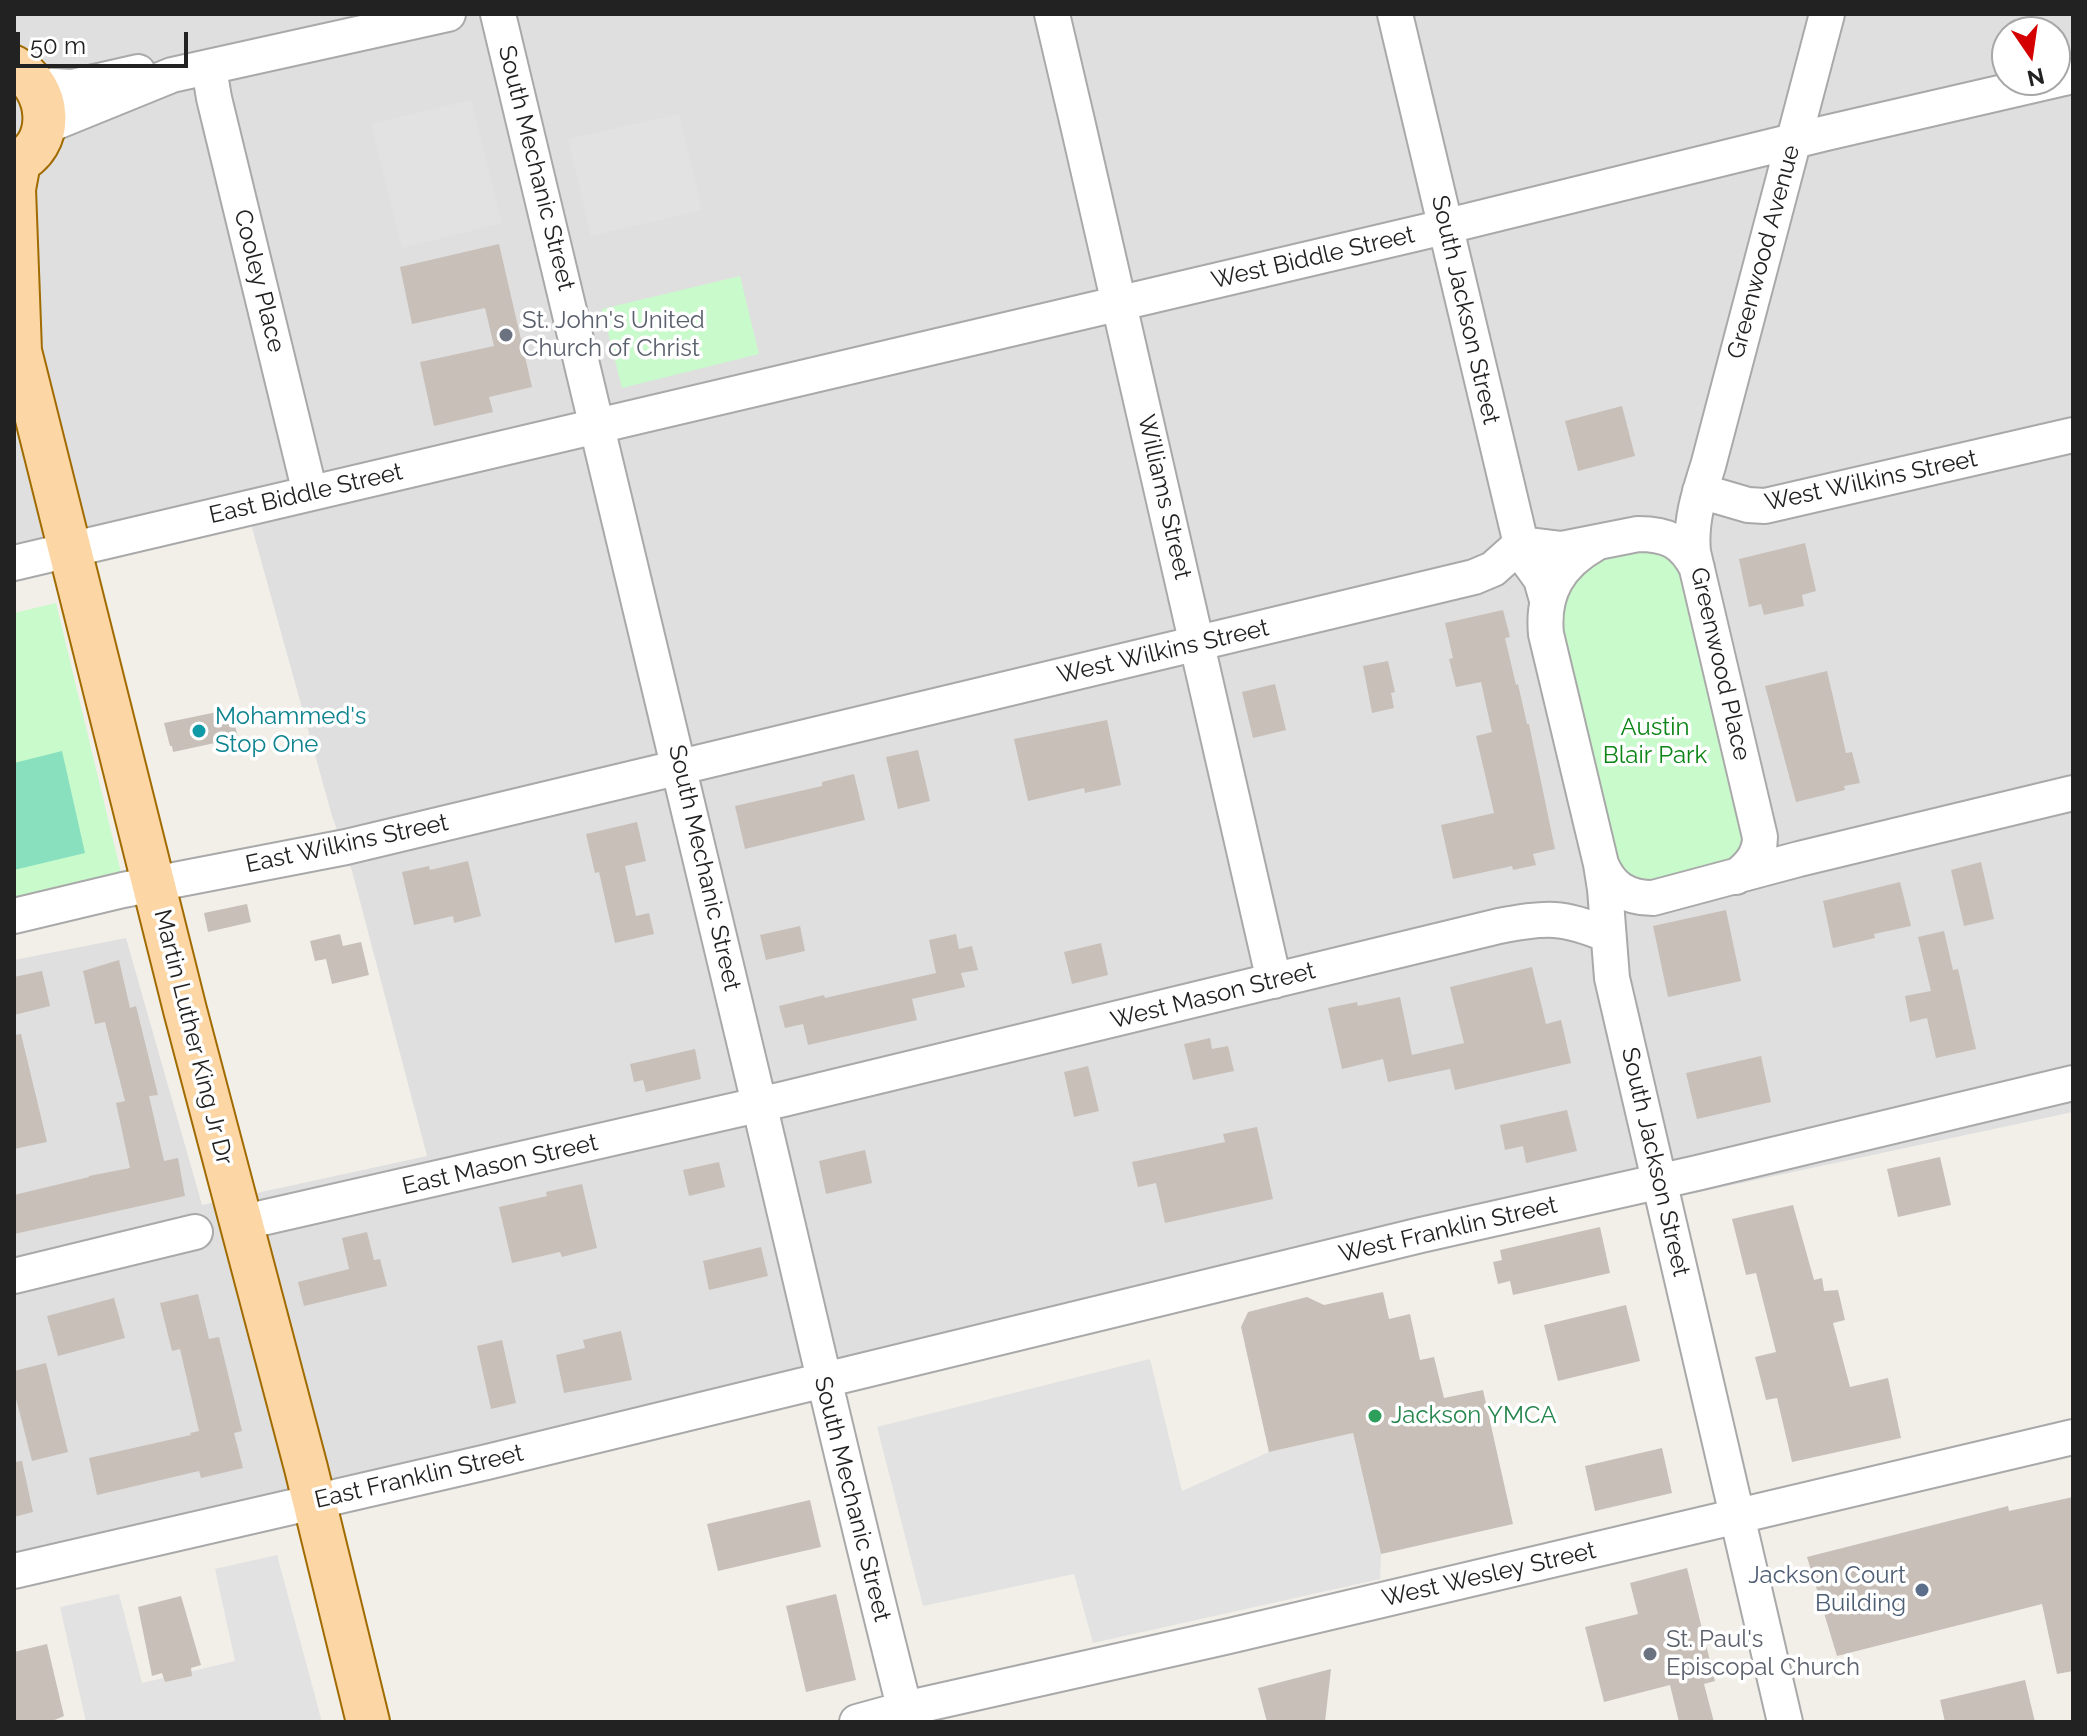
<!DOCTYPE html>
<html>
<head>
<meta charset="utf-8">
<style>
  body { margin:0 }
  #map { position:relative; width:2087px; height:1736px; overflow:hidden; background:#f2efe9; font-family:Raleway,sans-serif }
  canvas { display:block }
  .frame { position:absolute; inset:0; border:16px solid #222; pointer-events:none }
  .north { position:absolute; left:1991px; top:16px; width:80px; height:80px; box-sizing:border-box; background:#fff; border:2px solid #a7a7a7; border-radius:50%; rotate:167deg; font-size:22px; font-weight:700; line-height:32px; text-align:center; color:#222 }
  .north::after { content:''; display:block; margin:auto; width:28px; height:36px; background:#d40000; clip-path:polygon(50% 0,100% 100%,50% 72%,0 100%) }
  .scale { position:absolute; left:16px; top:32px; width:172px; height:36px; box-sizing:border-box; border:4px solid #222; border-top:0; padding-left:10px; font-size:24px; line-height:28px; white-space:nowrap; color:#222; -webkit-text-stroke:6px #fff; paint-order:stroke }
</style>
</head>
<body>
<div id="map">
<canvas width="2087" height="1736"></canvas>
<div class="frame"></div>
<div class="north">N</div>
<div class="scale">50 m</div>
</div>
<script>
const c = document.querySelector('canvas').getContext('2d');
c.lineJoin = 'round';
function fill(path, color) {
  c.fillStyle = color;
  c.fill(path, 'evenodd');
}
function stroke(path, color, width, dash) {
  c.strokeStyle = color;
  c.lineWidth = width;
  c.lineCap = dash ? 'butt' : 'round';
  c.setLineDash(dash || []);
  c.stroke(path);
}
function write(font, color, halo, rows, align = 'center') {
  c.font = font + ' Raleway,sans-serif';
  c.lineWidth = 7;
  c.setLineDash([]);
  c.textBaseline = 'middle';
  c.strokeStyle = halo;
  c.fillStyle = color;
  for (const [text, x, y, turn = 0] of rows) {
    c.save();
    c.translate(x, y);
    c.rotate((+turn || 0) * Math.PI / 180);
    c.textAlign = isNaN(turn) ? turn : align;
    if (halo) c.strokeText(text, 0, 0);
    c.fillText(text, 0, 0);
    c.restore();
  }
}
const residential = new Path2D(`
  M 14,14 L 2073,14 L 2073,1112 L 823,1380 L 14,1575 L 14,960 L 126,938 L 202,1205 L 427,1156 L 352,871 L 332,816 L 249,517 L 14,562 ZM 2007,32 L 2055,32 L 2055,80 L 2007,80 Z`);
const park = new Path2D(`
  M 740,276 L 759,354 L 622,388 L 602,309 Z
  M 1638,534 L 1679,544 L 1757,855 L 1623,891 L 1551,591 Z
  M 56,603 L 123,881 L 14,908 L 14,613 Z`);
const pitch = new Path2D(`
  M 62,751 L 85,853 L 14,870 L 14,763 Z`);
const parking = new Path2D(`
  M 471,100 L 502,223 L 402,248 L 371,124 Z
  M 679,114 L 702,210 L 591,236 L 568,139 Z
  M 1150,1359 L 1182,1491 L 1269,1452 L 1353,1433 L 1381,1554 L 1380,1579 L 1093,1643 L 1074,1574 L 923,1606 L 877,1427 Z
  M 277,1555 L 322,1722 L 86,1722 L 60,1607 L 119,1594 L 142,1683 L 235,1661 L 215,1569 Z`);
const building = new Path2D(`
  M 499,244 L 532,387 L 489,397 L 493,412 L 434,426 L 420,362 L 494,346 L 485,308 L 412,324 L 400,267 Z
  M 1622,406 L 1635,456 L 1578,471 L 1565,421 Z
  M 1805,543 L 1816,591 L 1802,595 L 1804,606 L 1764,615 L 1761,604 L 1749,607 L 1739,559 Z
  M 1503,610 L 1510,637 L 1505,638 L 1516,685 L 1518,684 L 1527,724 L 1529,724 L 1555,849 L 1533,854 L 1536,865 L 1513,870 L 1512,866 L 1453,879 L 1441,825 L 1494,813 L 1476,736 L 1492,732 L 1481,682 L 1456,687 L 1449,659 L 1453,658 L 1445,623 Z
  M 1388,661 L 1395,692 L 1391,693 L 1394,708 L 1372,713 L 1363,666 Z
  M 1827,671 L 1846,753 L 1852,752 L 1860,783 L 1844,786 L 1845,790 L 1796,802 L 1765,686 Z
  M 1275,684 L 1286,730 L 1253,738 L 1242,692 Z
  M 217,712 L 218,716 L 232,713 L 238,738 L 173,752 L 172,746 L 170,746 L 164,723 Z
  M 1107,720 L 1121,785 L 1085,793 L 1084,788 L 1028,801 L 1014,739 Z
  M 918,750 L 930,801 L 898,809 L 886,757 Z
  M 854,774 L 865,820 L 745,849 L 735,806 L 822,786 L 822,782 Z
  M 637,822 L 646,861 L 625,866 L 636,916 L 649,913 L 654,934 L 615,943 L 599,872 L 595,873 L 586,834 Z
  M 468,861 L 481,916 L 454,923 L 453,916 L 414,925 L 402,872 L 429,866 L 430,870 Z
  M 1981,862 L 1994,919 L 1964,926 L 1951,870 Z
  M 1900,882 L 1911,926 L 1874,934 L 1875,938 L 1833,948 L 1823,901 Z
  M 247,904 L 251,922 L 208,932 L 204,913 Z
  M 1726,910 L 1741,981 L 1668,997 L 1653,926 Z
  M 800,926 L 805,951 L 766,960 L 760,935 Z
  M 1944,931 L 1953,970 L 1958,969 L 1976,1049 L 1936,1058 L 1927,1018 L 1910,1022 L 1905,996 L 1931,991 L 1918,937 Z
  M 340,934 L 343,946 L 361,942 L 369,975 L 332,984 L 326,959 L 315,961 L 310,941 Z
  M 956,934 L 959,949 L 972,946 L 978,970 L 961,973 L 965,987 L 912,999 L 917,1020 L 808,1045 L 803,1024 L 785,1028 L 779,1006 L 824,995 L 825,998 L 936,973 L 929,940 Z
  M 1101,943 L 1108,975 L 1072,984 L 1064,952 Z
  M 119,960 L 130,1008 L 136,1006 L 158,1095 L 149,1096 L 164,1161 L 178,1158 L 185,1196 L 14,1234 L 14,1195 L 89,1177 L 89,1176 L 130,1168 L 116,1103 L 125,1101 L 105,1022 L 95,1024 L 83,971 Z
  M 1532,967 L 1546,1024 L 1561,1020 L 1571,1063 L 1455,1090 L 1450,1069 L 1388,1082 L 1383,1059 L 1342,1069 L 1328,1008 L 1357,1002 L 1358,1006 L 1400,997 L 1412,1055 L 1464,1043 L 1450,987 Z
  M 42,971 L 50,1006 L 14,1015 L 14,977 Z
  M 21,1034 L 47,1142 L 14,1149 L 14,1035 Z
  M 1210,1038 L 1212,1049 L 1228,1046 L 1234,1071 L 1193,1080 L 1184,1044 Z
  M 695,1049 L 701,1079 L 646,1092 L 643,1080 L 634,1082 L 630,1064 Z
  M 1761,1056 L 1771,1102 L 1697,1119 L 1686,1073 Z
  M 1088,1066 L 1099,1111 L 1074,1117 L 1064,1072 Z
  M 1567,1110 L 1577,1151 L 1526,1163 L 1523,1146 L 1505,1150 L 1500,1125 Z
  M 1257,1127 L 1273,1199 L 1165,1223 L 1156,1183 L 1138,1187 L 1132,1162 L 1225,1142 L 1223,1134 Z
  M 865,1150 L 872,1183 L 826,1194 L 819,1161 Z
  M 1940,1157 L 1951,1205 L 1898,1217 L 1887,1169 Z
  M 719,1162 L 725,1187 L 689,1196 L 683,1170 Z
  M 582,1184 L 597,1248 L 562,1257 L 560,1252 L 512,1263 L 499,1207 L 547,1196 L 546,1192 Z
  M 1793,1205 L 1814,1280 L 1822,1278 L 1824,1291 L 1838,1290 L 1845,1320 L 1833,1323 L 1850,1387 L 1888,1378 L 1901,1438 L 1792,1462 L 1777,1398 L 1766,1400 L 1755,1357 L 1776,1352 L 1756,1273 L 1746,1275 L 1732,1219 Z
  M 1600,1227 L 1610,1273 L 1513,1295 L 1510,1281 L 1498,1284 L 1493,1262 L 1502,1260 L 1500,1250 Z
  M 367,1232 L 374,1260 L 380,1259 L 387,1286 L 304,1306 L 298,1282 L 349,1269 L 342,1238 Z
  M 761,1247 L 768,1276 L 709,1290 L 703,1261 Z
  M 1383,1292 L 1389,1319 L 1410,1314 L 1420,1360 L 1434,1357 L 1444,1398 L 1483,1390 L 1513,1524 L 1381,1554 L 1353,1433 L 1269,1452 L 1241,1327 L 1248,1312 L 1307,1297 L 1324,1305 Z
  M 198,1294 L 209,1339 L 219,1337 L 242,1431 L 234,1433 L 243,1468 L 201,1478 L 199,1471 L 97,1495 L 89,1458 L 191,1435 L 190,1433 L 199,1431 L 180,1349 L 172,1351 L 160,1303 Z
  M 114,1298 L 125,1338 L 58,1356 L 47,1316 Z
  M 1626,1305 L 1640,1361 L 1558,1381 L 1544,1325 Z
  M 621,1331 L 632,1380 L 564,1393 L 556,1355 L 585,1348 L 583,1340 Z
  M 502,1340 L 516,1403 L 491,1409 L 477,1346 Z
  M 46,1363 L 68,1452 L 32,1461 L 14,1391 L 14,1371 Z
  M 1662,1448 L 1672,1493 L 1595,1511 L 1585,1466 Z
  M 22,1461 L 33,1512 L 14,1517 L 14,1462 Z
  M 2073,1497 L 2073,1671 L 2057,1674 L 2042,1604 L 1837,1656 L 1807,1557 L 2008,1506 L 2009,1511 Z
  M 810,1500 L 821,1547 L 718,1571 L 707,1524 Z
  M 1687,1568 L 1715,1681 L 1704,1684 L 1714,1722 L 1679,1722 L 1670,1685 L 1604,1702 L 1585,1627 L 1638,1614 L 1630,1583 Z
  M 836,1594 L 856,1680 L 806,1692 L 786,1606 Z
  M 181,1596 L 201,1665 L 191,1668 L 192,1676 L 165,1682 L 162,1673 L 152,1676 L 138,1607 Z
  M 47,1644 L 64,1716 L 50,1722 L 14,1722 L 14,1652 Z
  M 1331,1669 L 1325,1722 L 1267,1722 L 1258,1688 Z
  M 2025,1680 L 2035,1722 L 1945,1722 L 1940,1700 Z`);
const minor = new Path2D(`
  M 498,14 C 585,365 668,717 751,1070 C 803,1287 852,1505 908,1722
  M 1052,14 C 1128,336 1200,659 1274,981
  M 1395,14 L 1521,544 L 1528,561 L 1541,579 L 1547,600
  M 209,68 L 214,98 L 310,493
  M 35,85 L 72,87 L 138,72
  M 44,127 L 172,75 L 448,14
  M 1700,491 L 1748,505 L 1765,506 L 2073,435
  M 1521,544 L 1562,549 L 1638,534 C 1667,534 1683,541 1697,568
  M 1595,544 C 1559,564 1542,593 1546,634 L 1601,864 L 1605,889 L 1612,978 L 1635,1077 L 1785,1722
  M 14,563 L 1423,232 L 1826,133 L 2073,76
  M 1601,864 C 1610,887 1627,898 1653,898 L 1799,859 L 2073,793
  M 1736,877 C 1750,866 1760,855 1760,837 L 1693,552 C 1690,522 1699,494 1708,466 L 1827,14
  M 14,916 L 123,890 L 346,847 L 1474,577 L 1493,569 L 1521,544
  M 240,1223 L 784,1099 L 1499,926 C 1546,917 1563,916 1608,935
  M 14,1276 L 195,1232
  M 14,1571 L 487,1462 L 1421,1235 L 1697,1173 L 2073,1083
  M 857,1722 L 904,1709 L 1225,1637 L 2073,1437`);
const major = new Path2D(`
  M 14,67 C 52,87 57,146 14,164
  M 19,162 L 14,189 L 20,351
  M 14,337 L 20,351 L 185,1010 L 306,1468 L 368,1722`);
const markers = [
  [506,335,8,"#6b7280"],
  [199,731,8,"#0f9aa8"],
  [1375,1416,8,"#2e9e5b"],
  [1922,1590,8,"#5c6f8a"],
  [1650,1654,8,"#6b7280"]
];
const streetNames = [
  ["South Mechanic Street",536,168,76],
  ["Greenwood Avenue",1764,252,-75],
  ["West Biddle Street",1313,258,-13],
  ["Cooley Place",259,281,76],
  ["South Jackson Street",1465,310,77],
  ["West Wilkins Street",1871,481,-12],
  ["East Biddle Street",306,494,-13],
  ["Williams Street",1164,497,77],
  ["West Wilkins Street",1163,652,-13],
  ["Greenwood Place",1720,664,77],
  ["East Wilkins Street",347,844,-12],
  ["South Mechanic Street",704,868,77],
  ["West Mason Street",1213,996,-14],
  ["Martin Luther King Jr Dr",193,1037,76],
  ["South Jackson Street",1655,1162,77],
  ["East Mason Street",500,1165,-13],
  ["West Franklin Street",1448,1230,-13],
  ["East Franklin Street",419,1477,-13],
  ["South Mechanic Street",852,1499,76],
  ["West Wesley Street",1489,1575,-13]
];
const worshipNames = [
  ["St. John's United",522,321],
  ["Church of Christ",522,349],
  ["St. Paul's",1666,1640],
  ["Episcopal Church",1666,1668]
];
const cultureNames = [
  ["Mohammed's",215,717],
  ["Stop One",215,745]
];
const parkNames = [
  ["Austin",1655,728],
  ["Blair Park",1655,756]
];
const leisureNames = [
  ["Jackson YMCA",1391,1416]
];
const serviceNames = [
  ["Jackson Court",1906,1576],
  ["Building",1906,1604]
];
fill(residential, '#e0dfdf');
fill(park, '#c8facc');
fill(pitch, '#88e0be');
fill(parking, '#e2e2e2');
fill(building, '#c7bfb8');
stroke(minor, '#a9a9a9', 38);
stroke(major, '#a06b00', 46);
stroke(minor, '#fff', 34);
stroke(major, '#fcd6a4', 42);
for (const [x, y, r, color] of markers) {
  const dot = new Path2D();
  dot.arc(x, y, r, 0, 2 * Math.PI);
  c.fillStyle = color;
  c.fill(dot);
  stroke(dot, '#fff', 3);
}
write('24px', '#222', '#fff', streetNames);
write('24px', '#5b616d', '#fff', worshipNames, 'left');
write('24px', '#0d838f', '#fff', cultureNames, 'left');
write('24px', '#0c8416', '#fff', parkNames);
write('24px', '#27864d', '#fff', leisureNames, 'left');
write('24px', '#4e5e75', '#fff', serviceNames, 'right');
</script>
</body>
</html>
